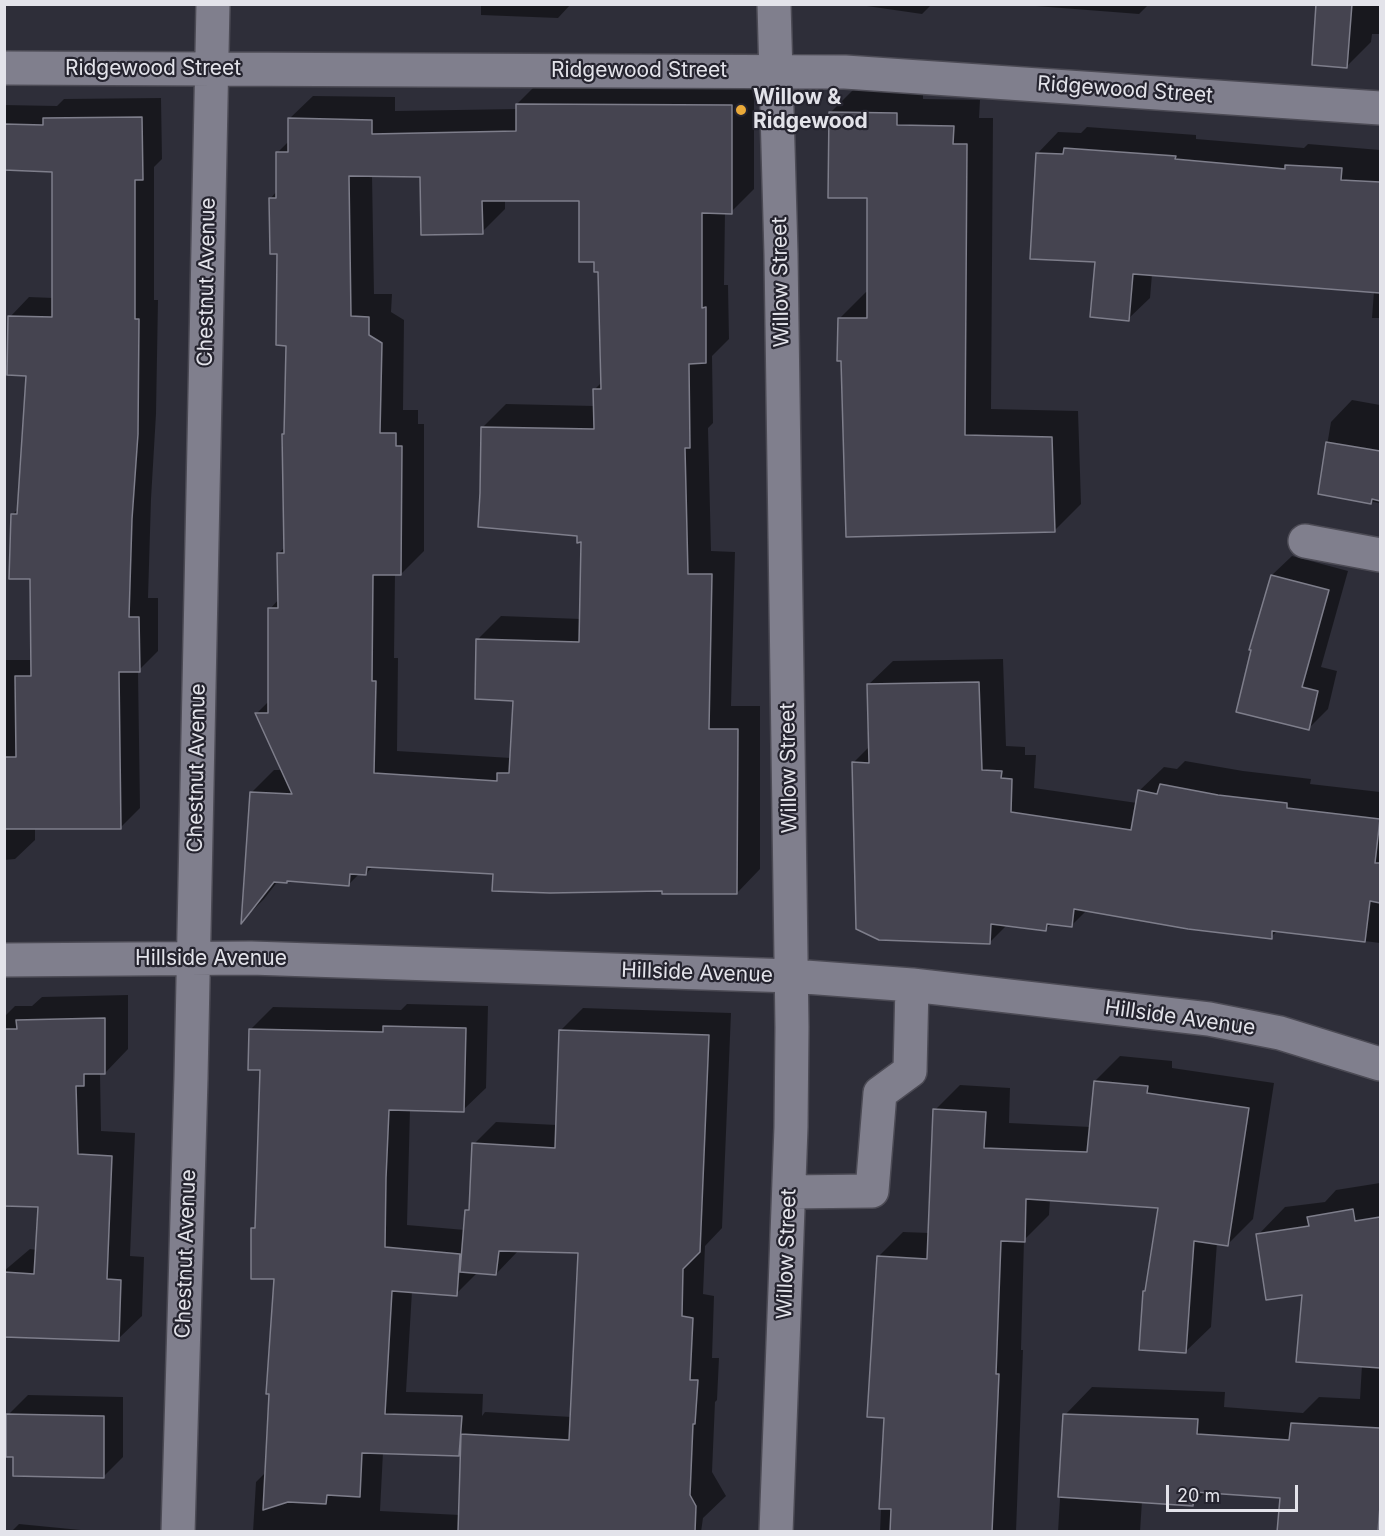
<!DOCTYPE html>
<html>
<head>
<meta charset="utf-8">
<style>
  body { margin:0 }
  #map { position:relative; width:1385px; height:1536px; overflow:hidden; background:#2e2e39; font-family:Inter,sans-serif }
  canvas { display:block }
  .frame { position:absolute; inset:0; border:6px solid #e3e3ea; pointer-events:none }
  .scale { position:absolute; left:1166px; top:1485px; width:132px; height:27px; box-sizing:border-box; border:3px solid #e3e3ea; border-top:0; padding-left:8px; font-size:18px; line-height:21px; white-space:nowrap; color:#e3e3ea; -webkit-text-stroke:4px #25242f; paint-order:stroke }
</style>
</head>
<body>
<div id="map">
<canvas width="1385" height="1536"></canvas>
<div class="frame"></div>
<div class="scale">20 m</div>
</div>
<script>
const c = document.querySelector('canvas').getContext('2d');
c.lineJoin = 'round';
function fill(path, color) {
  c.fillStyle = color;
  c.fill(path, 'evenodd');
}
function stroke(path, color, width, dash) {
  c.strokeStyle = color;
  c.lineWidth = width;
  c.lineCap = dash ? 'butt' : 'round';
  c.setLineDash(dash || []);
  c.stroke(path);
}
function write(font, color, halo, rows, align = 'center') {
  c.font = font + ' Inter,sans-serif';
  c.lineWidth = 4.5;
  c.setLineDash([]);
  c.textBaseline = 'middle';
  c.strokeStyle = halo;
  c.fillStyle = color;
  for (const [text, x, y, turn = 0] of rows) {
    c.save();
    c.translate(x, y);
    c.rotate((+turn || 0) * Math.PI / 180);
    c.textAlign = isNaN(turn) ? turn : align;
    if (halo) c.strokeText(text, 0, 0);
    c.fillText(text, 0, 0);
    c.restore();
  }
}
const shadow = new Path2D(`
  M 481,4 L 571,4 L 558,18 L 481,15 Z
  M 853,4 L 932,4 L 922,14 Z
  M 1010,4 L 1149,4 L 1139,14 Z
  M 1318,4 L 1380,4 L 1380,34 L 1372,34 L 1371,42 L 1347,66 Z
  M 540,81 L 754,83 L 754,189 L 731,212 L 725,212 L 724,285 L 728,285 L 729,339 L 712,356 L 713,423 L 708,428 L 711,551 L 735,552 L 731,706 L 760,706 L 760,869 L 737,893 L 663,889 L 494,872 L 373,866 L 366,874 L 360,873 L 349,884 L 288,880 L 278,881 L 264,899 L 243,920 L 251,793 L 274,770 L 282,770 L 257,713 L 269,701 L 270,609 L 279,599 L 278,554 L 285,547 L 287,344 L 278,253 L 270,199 L 277,191 L 278,152 L 290,140 L 289,119 L 313,96 L 395,97 L 395,111 L 517,109 L 517,104 ZM 372,175 L 421,176 L 482,232 L 505,209 L 505,200 L 581,200 L 600,270 L 602,382 L 595,389 L 595,406 L 506,404 L 483,427 L 583,541 L 581,619 L 501,616 L 478,639 L 514,699 L 511,758 L 397,751 L 398,658 L 394,658 L 395,574 L 401,574 L 424,551 L 424,424 L 418,424 L 418,410 L 403,410 L 404,320 L 391,312 L 392,294 L 374,294 Z
  M 857,86 L 923,87 L 923,99 L 980,100 L 979,118 L 993,118 L 991,409 L 1078,411 L 1081,504 L 1054,531 L 842,360 L 839,319 L 866,292 L 869,292 L 869,197 L 830,113 Z
  M 161,98 L 162,159 L 154,167 L 154,300 L 158,300 L 156,414 L 151,499 L 148,598 L 158,598 L 158,651 L 138,671 L 140,808 L 121,827 L 35,827 L 35,840 L 15,859 L 4,860 L 4,660 L 32,660 L 32,578 L 13,514 L 19,508 L 28,374 L 10,317 L 29,297 L 54,298 L 54,171 L 4,168 L 4,105 L 57,106 L 64,99 Z
  M 1087,127 L 1196,135 L 1196,139 L 1304,148 L 1308,144 L 1380,150 L 1380,318 L 1372,318 L 1374,291 L 1152,274 L 1150,298 L 1128,319 L 1037,154 L 1058,132 L 1081,133 Z
  M 1352,400 L 1380,405 L 1380,503 L 1319,493 L 1331,422 Z
  M 1292,556 L 1348,571 L 1321,667 L 1337,671 L 1328,709 L 1308,729 L 1272,575 Z
  M 1003,659 L 1006,746 L 1025,747 L 1025,755 L 1036,755 L 1034,788 L 1137,803 L 1139,791 L 1164,767 L 1177,769 L 1185,761 L 1243,771 L 1311,779 L 1310,784 L 1380,792 L 1380,943 L 1278,930 L 1271,937 L 1087,910 L 1071,926 L 1052,923 L 1046,929 L 1007,925 L 990,942 L 853,763 L 870,746 L 868,685 L 893,661 Z
  M 128,995 L 128,1049 L 105,1073 L 100,1073 L 101,1131 L 135,1133 L 130,1256 L 144,1257 L 142,1316 L 118,1339 L 4,1335 L 4,1271 L 30,1249 L 37,1250 L 39,1206 L 4,1205 L 4,1017 L 15,1006 L 32,1006 L 42,997 Z
  M 407,1004 L 488,1006 L 486,1088 L 463,1110 L 410,1109 L 407,1225 L 465,1230 L 466,1211 L 471,1206 L 474,1144 L 496,1122 L 557,1125 L 561,1030 L 583,1008 L 731,1013 L 722,1228 L 705,1246 L 703,1294 L 714,1296 L 712,1358 L 719,1358 L 717,1400 L 715,1402 L 712,1472 L 726,1496 L 703,1518 L 701,1532 L 253,1532 L 256,1482 L 267,1471 L 276,1278 L 253,1229 L 257,1225 L 261,1068 L 250,1030 L 273,1007 L 401,1010 ZM 518,1251 L 579,1251 L 572,1417 L 485,1412 L 482,1416 L 483,1394 L 406,1392 L 412,1291 L 456,1294 L 478,1272 L 496,1274 ZM 462,1451 L 460,1515 L 380,1511 L 383,1452 L 459,1455 Z
  M 1120,1056 L 1172,1061 L 1172,1068 L 1274,1083 L 1253,1219 L 1228,1244 L 1217,1242 L 1211,1327 L 1185,1352 L 1147,1289 L 1159,1207 L 1050,1199 L 1049,1215 L 1024,1240 L 1021,1350 L 1023,1350 L 1016,1532 L 880,1532 L 885,1417 L 878,1257 L 903,1232 L 930,1233 L 935,1110 L 960,1085 L 1010,1088 L 1009,1123 L 1091,1127 L 1095,1081 Z
  M 1380,1183 L 1380,1532 L 1278,1532 L 1281,1496 L 1205,1492 L 1193,1504 L 1142,1501 L 1140,1532 L 1058,1532 L 1065,1415 L 1092,1387 L 1225,1392 L 1224,1407 L 1303,1413 L 1319,1397 L 1360,1399 L 1362,1365 L 1258,1235 L 1285,1207 L 1325,1202 L 1336,1190 Z
  M 28,1395 L 123,1397 L 123,1457 L 103,1477 L 14,1456 L 8,1415 Z
  M 19,1524 L 101,1532 L 11,1532 Z`);
const building = new Path2D(`
  M 1316,4 L 1352,4 L 1347,68 L 1312,65 Z
  M 516,104 L 732,105 L 732,214 L 702,213 L 702,308 L 706,307 L 706,363 L 689,364 L 690,448 L 685,448 L 688,574 L 712,574 L 709,729 L 738,729 L 737,894 L 662,894 L 662,891 L 550,893 L 492,891 L 493,874 L 367,867 L 366,875 L 350,874 L 349,886 L 287,881 L 287,883 L 274,882 L 241,924 L 250,792 L 292,794 L 255,713 L 268,713 L 268,608 L 278,608 L 277,553 L 284,553 L 282,434 L 284,434 L 286,346 L 276,345 L 277,254 L 270,254 L 269,198 L 276,198 L 276,152 L 288,152 L 288,118 L 372,120 L 372,134 L 516,131 ZM 349,176 L 420,177 L 421,235 L 483,234 L 482,201 L 579,201 L 579,262 L 594,262 L 594,272 L 598,272 L 601,389 L 593,389 L 594,429 L 481,427 L 480,493 L 478,527 L 577,536 L 577,543 L 581,542 L 579,642 L 476,639 L 475,699 L 513,701 L 509,773 L 497,773 L 497,781 L 374,773 L 376,681 L 372,681 L 373,575 L 401,575 L 402,446 L 396,446 L 396,433 L 380,433 L 382,343 L 369,335 L 369,317 L 351,316 Z
  M 829,112 L 897,113 L 897,125 L 954,126 L 953,144 L 967,144 L 965,435 L 1052,437 L 1055,532 L 846,537 L 841,361 L 837,361 L 838,318 L 867,318 L 867,198 L 828,198 Z
  M 142,117 L 143,180 L 135,180 L 135,319 L 139,319 L 138,434 L 132,519 L 129,617 L 139,617 L 140,672 L 119,672 L 121,829 L 4,829 L 4,757 L 16,757 L 15,676 L 31,676 L 30,579 L 9,579 L 11,514 L 17,514 L 26,376 L 7,375 L 8,316 L 52,317 L 52,172 L 4,170 L 4,124 L 43,125 L 43,118 Z
  M 1064,148 L 1176,156 L 1175,159 L 1285,169 L 1285,165 L 1342,168 L 1341,180 L 1380,182 L 1380,293 L 1133,274 L 1129,321 L 1090,317 L 1095,262 L 1030,259 L 1036,153 L 1063,154 Z
  M 1326,442 L 1380,451 L 1380,501 L 1372,499 L 1371,504 L 1318,494 Z
  M 1271,575 L 1329,590 L 1302,687 L 1318,691 L 1309,730 L 1236,712 L 1251,650 L 1249,650 Z
  M 979,682 L 982,770 L 1002,771 L 1001,778 L 1012,779 L 1011,812 L 1131,830 L 1138,790 L 1157,794 L 1160,784 L 1218,795 L 1287,803 L 1287,808 L 1380,819 L 1375,863 L 1380,863 L 1380,903 L 1370,901 L 1365,942 L 1272,931 L 1272,939 L 1188,929 L 1074,909 L 1072,927 L 1047,924 L 1046,931 L 991,924 L 990,944 L 879,940 L 856,929 L 852,762 L 869,763 L 867,684 Z
  M 105,1018 L 105,1074 L 84,1074 L 84,1086 L 76,1086 L 78,1154 L 112,1156 L 107,1279 L 121,1280 L 119,1341 L 4,1337 L 4,1272 L 34,1274 L 38,1207 L 4,1206 L 4,1029 L 17,1029 L 16,1020 Z
  M 383,1026 L 466,1028 L 464,1112 L 389,1110 L 386,1178 L 385,1247 L 460,1254 L 457,1296 L 392,1291 L 385,1414 L 462,1416 L 459,1456 L 362,1453 L 360,1497 L 327,1495 L 326,1504 L 288,1502 L 263,1510 L 269,1394 L 266,1394 L 274,1279 L 251,1279 L 251,1228 L 255,1228 L 260,1070 L 248,1070 L 249,1029 L 383,1032 Z
  M 559,1030 L 709,1035 L 700,1252 L 683,1269 L 682,1316 L 693,1318 L 690,1380 L 698,1380 L 695,1424 L 693,1424 L 690,1495 L 696,1506 L 695,1532 L 458,1532 L 461,1434 L 569,1440 L 578,1253 L 499,1251 L 496,1275 L 460,1272 L 465,1210 L 469,1210 L 472,1143 L 555,1148 Z
  M 1094,1081 L 1148,1086 L 1147,1093 L 1249,1108 L 1228,1246 L 1194,1241 L 1186,1353 L 1139,1350 L 1143,1291 L 1145,1291 L 1158,1208 L 1026,1199 L 1025,1242 L 1001,1241 L 996,1374 L 999,1374 L 992,1532 L 890,1532 L 891,1509 L 879,1509 L 884,1418 L 867,1417 L 877,1256 L 927,1259 L 933,1109 L 986,1112 L 984,1148 L 1087,1152 Z
  M 1353,1209 L 1355,1221 L 1380,1217 L 1380,1368 L 1296,1362 L 1302,1295 L 1266,1300 L 1256,1234 L 1309,1226 L 1307,1217 Z
  M 6,1414 L 104,1416 L 104,1478 L 13,1476 L 13,1457 L 6,1457 Z
  M 1063,1414 L 1198,1419 L 1197,1434 L 1289,1440 L 1291,1423 L 1380,1428 L 1380,1506 L 1378,1532 L 1277,1532 L 1280,1498 L 1194,1492 L 1193,1506 L 1058,1497 Z`);
const minor = new Path2D(`
  M 774,4 L 781,254 L 792,1027 L 791,1127 L 776,1532
  M 4,68 L 845,72 L 1380,108
  M 1305,541 L 1380,555
  M 4,960 L 251,958 L 792,976 L 912,985 L 1209,1019 L 1280,1033 L 1380,1064
  M 789,1192 L 872,1191 L 880,1093 L 910,1071 L 912,985
  M 178,1532 L 191,1078 L 213,4`);
const markers = [
  [741,110,6,"#ebaa39"]
];
const streetNames = [
  ["Ridgewood Street",153,69],
  ["Ridgewood Street",639,71],
  ["Ridgewood Street",1125,90,4],
  ["Chestnut Avenue",207,282,-89],
  ["Willow Street",781,282,-91],
  ["Chestnut Avenue",197,768,-89],
  ["Willow Street",789,768,-91],
  ["Hillside Avenue",211,959],
  ["Hillside Avenue",697,973,2],
  ["Hillside Avenue",1180,1018,8],
  ["Chestnut Avenue",186,1254,-88],
  ["Willow Street",787,1254,-88]
];
const poiNames = [
  ["Willow &",753,98],
  ["Ridgewood",753,122]
];
fill(shadow, '#0007');
fill(building, '#454450');
stroke(building, '#7e7e8b', 1.5);
stroke(minor, '#4c4b55', 36);
stroke(minor, '#807f8d', 33);
for (const [x, y, r, color] of markers) {
  const dot = new Path2D();
  dot.arc(x, y, r, 0, 2 * Math.PI);
  c.fillStyle = color;
  c.fill(dot);
  stroke(dot, '#25242f', 2);
}
write('21px', '#e3e3ea', '#25242f', streetNames);
write('bold 21px', '#e3e3ea', '#25242f', poiNames, 'left');
</script>
</body>
</html>
